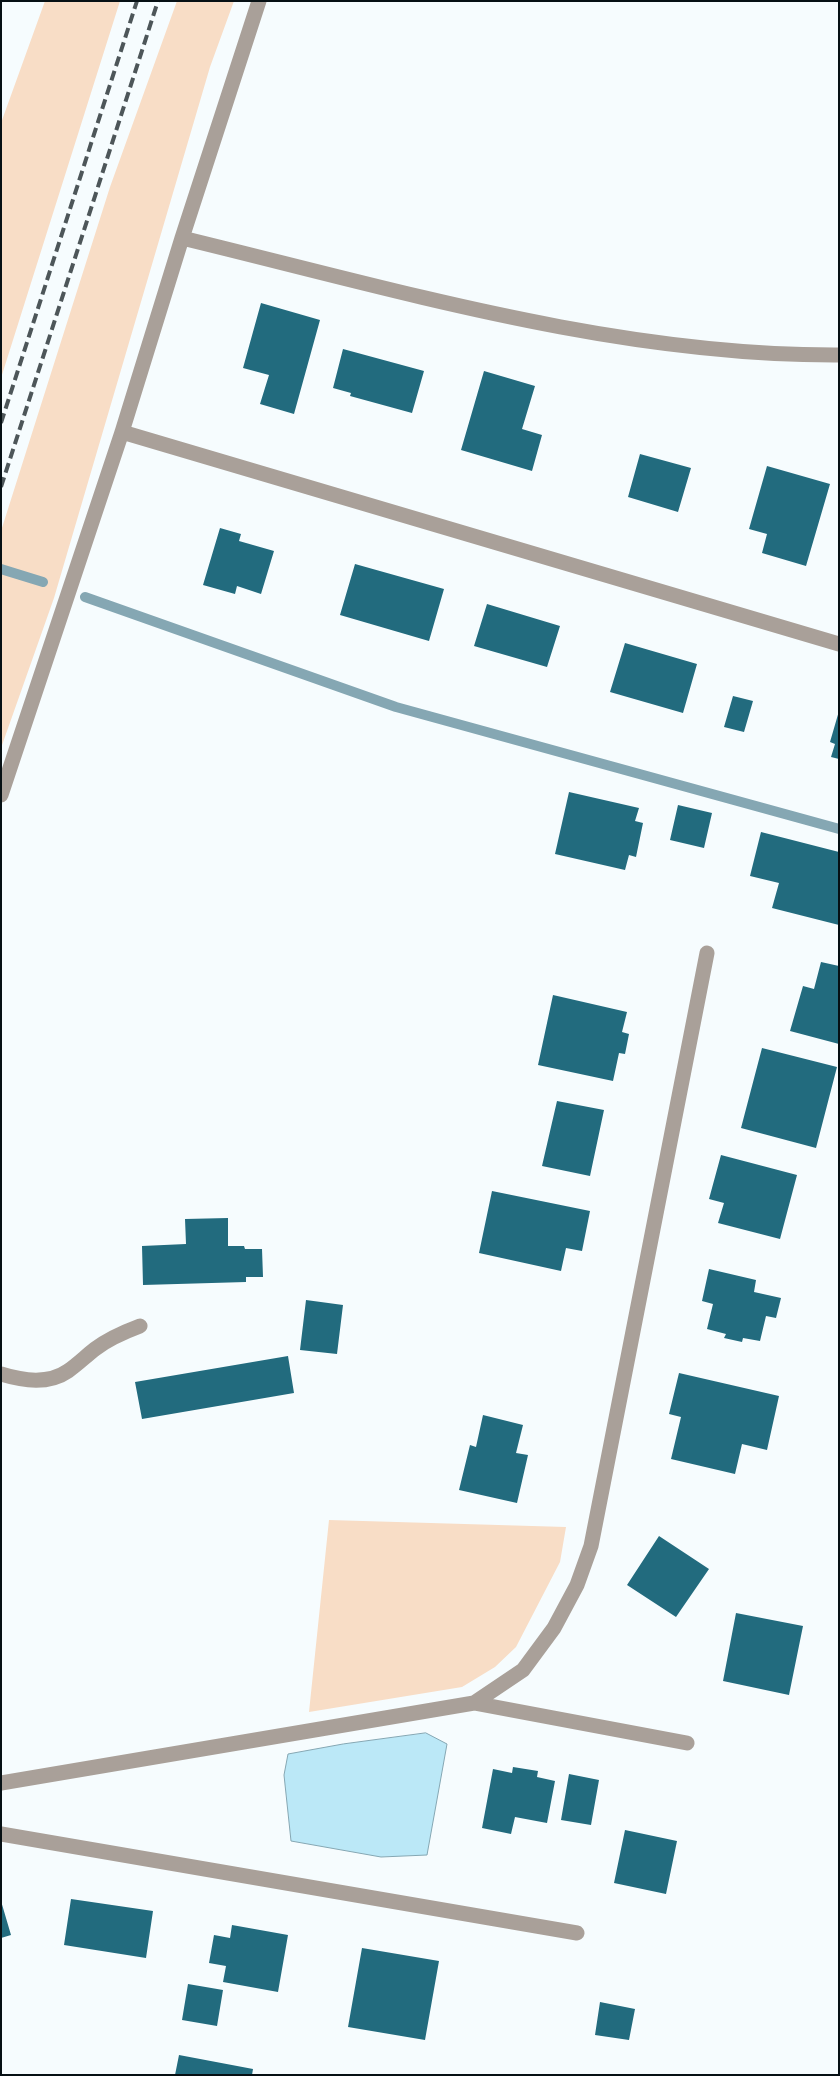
<!DOCTYPE html>
<html>
<head>
<meta charset="utf-8">
<style>
  body { margin:0 }
  #map { position:relative; width:840px; height:2076px; overflow:hidden; background:#f6fcfe; font-family:Quicksand,sans-serif }
  canvas { display:block }
  .frame { position:absolute; inset:0; border:2px solid #061014; pointer-events:none }
</style>
</head>
<body>
<div id="map">
<canvas width="840" height="2076"></canvas>
<div class="frame"></div>
</div>
<script>
const c = document.querySelector('canvas').getContext('2d');
c.lineJoin = 'round';
function fill(path, color) {
  c.fillStyle = color;
  c.fill(path, 'evenodd');
}
function stroke(path, color, width, dash) {
  c.strokeStyle = color;
  c.lineWidth = width;
  c.lineCap = dash ? 'butt' : 'round';
  c.setLineDash(dash || []);
  c.stroke(path);
}
const green = new Path2D(`
  M 45,1 L 120,1 L 1,378 L 1,123 Z
  M 177,1 L 234,1 L 210,67 L 54,598 L 1,748 L 1,531 L 110,187 Z
  M 329,1520 L 566,1527 L 560,1562 L 516,1647 L 495,1667 L 462,1687 L 309,1712 Z`);
const water = new Path2D(`
  M 426,1733 L 447,1744 L 427,1855 L 381,1857 L 291,1841 L 284,1775 L 288,1754 L 343,1744 Z`);
const stream = new Path2D(`
  M 1,569 L 43,582
  M 85,597 L 396,707 L 839,829`);
const building = new Path2D(`
  M 261,303 L 320,320 L 294,414 L 260,404 L 269,375 L 243,368 Z
  M 343,349 L 424,371 L 412,413 L 350,396 L 351,393 L 333,388 Z
  M 484,371 L 535,386 L 522,429 L 542,435 L 532,471 L 461,450 Z
  M 640,454 L 691,468 L 678,512 L 628,497 Z
  M 767,466 L 830,484 L 806,566 L 762,553 L 767,534 L 749,529 Z
  M 220,528 L 241,534 L 239,541 L 274,551 L 261,594 L 237,586 L 235,594 L 203,585 Z
  M 355,564 L 444,589 L 429,641 L 340,615 Z
  M 487,604 L 560,626 L 547,667 L 474,646 Z
  M 625,643 L 697,664 L 683,713 L 610,692 Z
  M 733,696 L 753,701 L 744,732 L 724,727 Z
  M 839,711 L 839,759 L 831,757 L 835,744 L 830,742 Z
  M 569,792 L 639,808 L 635,821 L 643,823 L 636,857 L 629,855 L 625,870 L 555,854 Z
  M 678,805 L 712,813 L 704,848 L 670,840 Z
  M 761,832 L 839,852 L 839,925 L 772,908 L 779,883 L 750,876 Z
  M 821,962 L 839,966 L 839,1044 L 790,1031 L 803,986 L 814,989 Z
  M 553,995 L 627,1012 L 622,1032 L 629,1034 L 625,1054 L 619,1053 L 613,1081 L 538,1065 Z
  M 762,1048 L 837,1067 L 816,1148 L 741,1128 Z
  M 557,1101 L 604,1110 L 590,1176 L 542,1166 Z
  M 721,1155 L 797,1175 L 780,1239 L 718,1223 L 724,1203 L 709,1199 Z
  M 492,1191 L 590,1211 L 582,1251 L 566,1248 L 561,1271 L 479,1253 Z
  M 228,1218 L 228,1246 L 244,1246 L 245,1249 L 262,1249 L 263,1277 L 246,1277 L 246,1282 L 143,1285 L 142,1246 L 186,1244 L 185,1219 Z
  M 709,1269 L 756,1280 L 754,1292 L 781,1298 L 776,1318 L 766,1316 L 760,1341 L 743,1338 L 742,1342 L 724,1338 L 726,1334 L 707,1329 L 713,1304 L 702,1301 Z
  M 306,1300 L 343,1305 L 337,1354 L 300,1350 Z
  M 288,1356 L 294,1393 L 142,1419 L 135,1382 Z
  M 679,1373 L 779,1396 L 767,1450 L 742,1444 L 735,1474 L 671,1459 L 681,1417 L 669,1414 Z
  M 483,1415 L 523,1425 L 516,1453 L 528,1455 L 517,1503 L 459,1490 L 470,1445 L 476,1447 Z
  M 659,1536 L 709,1569 L 676,1617 L 627,1585 Z
  M 736,1613 L 803,1626 L 789,1695 L 723,1681 Z
  M 513,1767 L 538,1771 L 537,1777 L 555,1781 L 547,1823 L 515,1817 L 511,1834 L 482,1828 L 493,1769 L 512,1773 Z
  M 569,1774 L 599,1780 L 591,1825 L 561,1820 Z
  M 625,1830 L 677,1841 L 666,1894 L 614,1883 Z
  M 71,1899 L 153,1911 L 146,1958 L 64,1945 Z
  M 1,1901 L 11,1935 L 1,1938 Z
  M 232,1925 L 288,1935 L 278,1992 L 223,1982 L 226,1966 L 209,1963 L 214,1935 L 230,1938 Z
  M 362,1948 L 439,1961 L 425,2040 L 348,2027 Z
  M 188,1984 L 223,1990 L 217,2026 L 182,2020 Z
  M 600,2002 L 635,2009 L 629,2040 L 595,2035 Z
  M 179,2055 L 253,2069 L 252,2075 L 175,2075 Z`);
const minor = new Path2D(`
  M 182,238 C 397,290 616,356 839,355
  M 122,432 L 839,644
  M 1,795 L 122,432 L 182,238 L 259,1
  M 1,1374 C 23,1381 48,1385 68,1371 C 78,1364 86,1356 95,1349 C 108,1339 124,1332 140,1326
  M 474,1703 L 687,1743
  M 1,1783 L 474,1703 L 523,1670 L 554,1628 L 577,1585 L 591,1546 L 707,953
  M 1,1834 L 577,1933`);
const rail = new Path2D(`
  M 1,423 L 137,1
  M 1,487 L 158,1`);
fill(green, '#f8ddc6');
fill(water, '#bbe8f7');
stroke(water, '#85a7b3', 1);
stroke(stream, '#85a7b3', 10);
fill(building, '#226b7e');
stroke(minor, '#a9a099', 15);
stroke(rail, '#4d5659', 4, [10, 5]);
</script>
</body>
</html>
